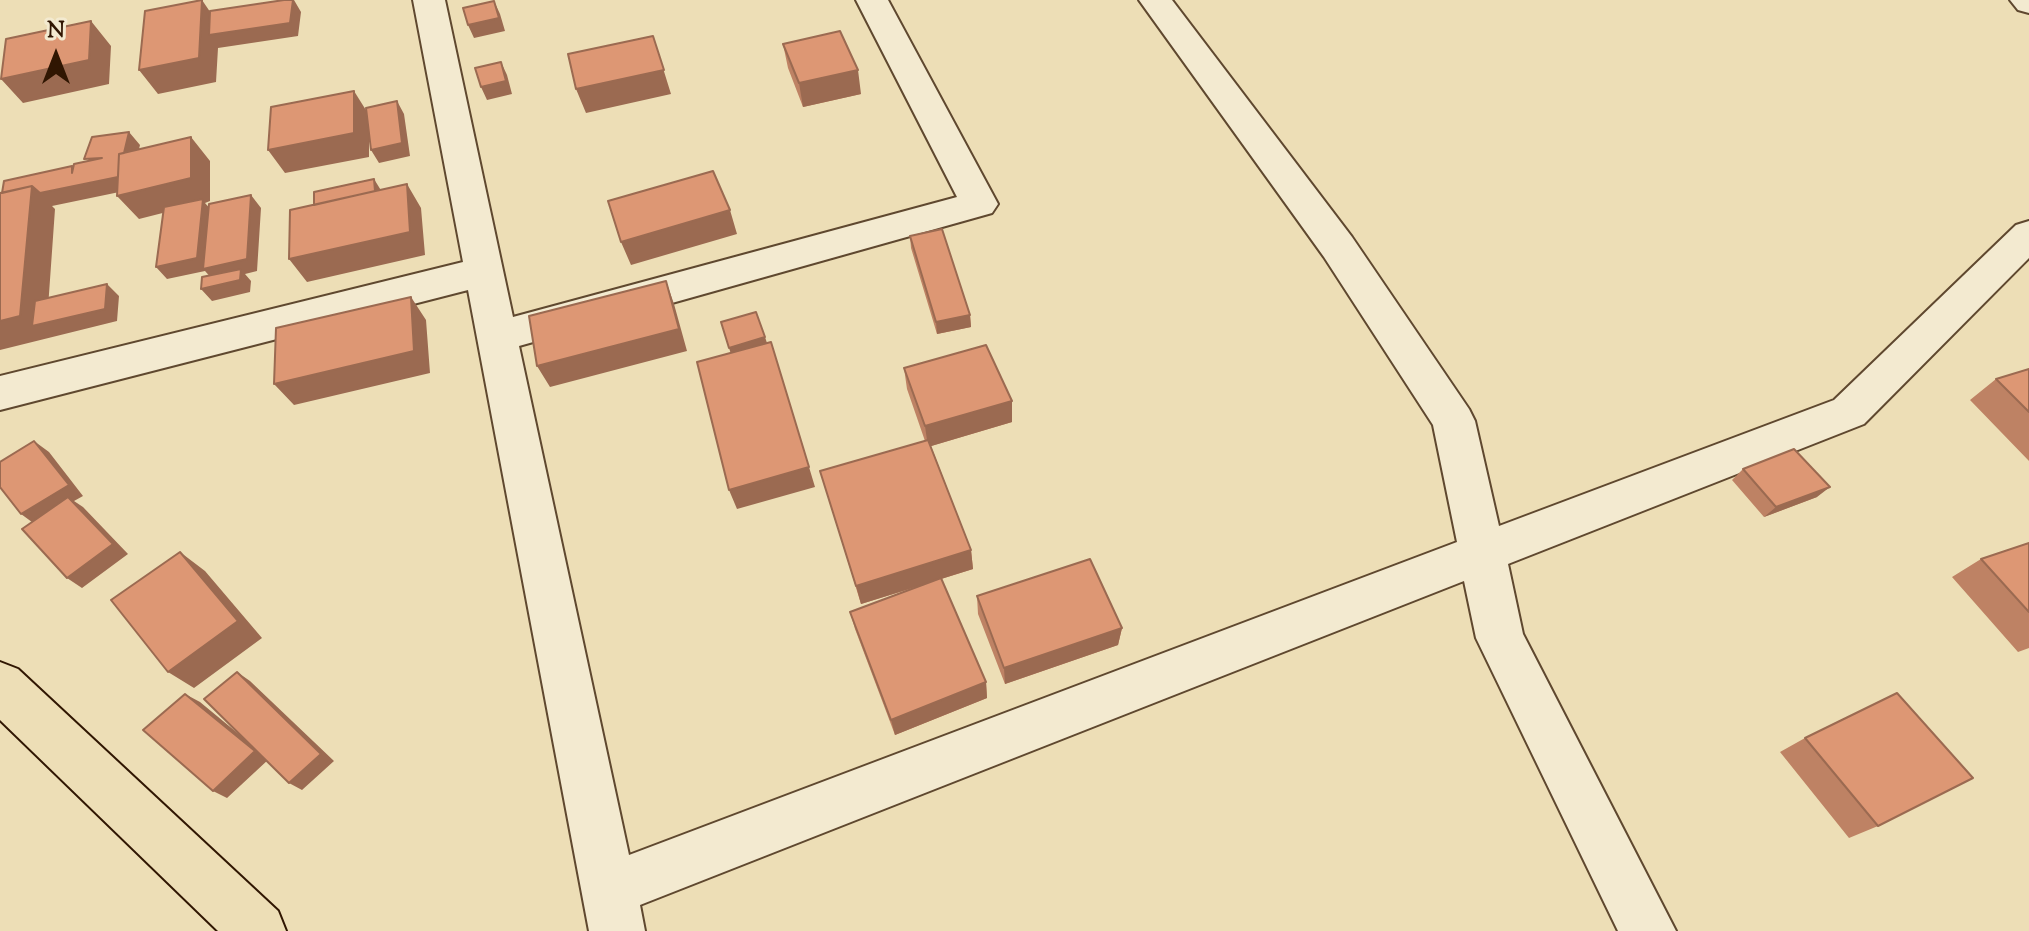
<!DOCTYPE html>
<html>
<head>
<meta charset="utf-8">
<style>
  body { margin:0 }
  #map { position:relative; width:2029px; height:931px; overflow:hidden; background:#eddeb6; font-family:"Sorts Mill Goudy",serif }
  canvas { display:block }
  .north { position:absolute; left:16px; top:16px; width:80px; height:80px; -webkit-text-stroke:6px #f3ead0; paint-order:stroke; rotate:0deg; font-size:22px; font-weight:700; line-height:32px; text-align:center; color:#301602 }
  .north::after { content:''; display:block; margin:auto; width:28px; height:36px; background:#301602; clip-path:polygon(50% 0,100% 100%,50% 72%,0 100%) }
</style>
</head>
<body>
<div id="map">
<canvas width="2029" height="931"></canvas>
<div class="north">N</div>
</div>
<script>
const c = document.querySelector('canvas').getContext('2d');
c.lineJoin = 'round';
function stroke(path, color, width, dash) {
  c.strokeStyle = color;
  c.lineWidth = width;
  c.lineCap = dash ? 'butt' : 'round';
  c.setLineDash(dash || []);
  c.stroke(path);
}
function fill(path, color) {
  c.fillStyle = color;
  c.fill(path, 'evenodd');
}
const minor = new Path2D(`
  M 413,0 L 445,0 L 513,317 L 957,197 L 856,0 L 888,0 L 998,204 L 992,213 L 519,346 L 629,855 L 1457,542 L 1433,425 L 1324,257 L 1139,0 L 1172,0 L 1352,237 L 1469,409 L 1475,421 L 1499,526 L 1834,400 L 2016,225 L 2029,221 L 2029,258 L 1864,424 L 1508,564 L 1523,634 L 1676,931 L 1618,931 L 1476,638 L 1464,581 L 640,905 L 645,931 L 589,931 L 468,290 L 0,410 L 0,376 L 463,262 Z
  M 2010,0 L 2029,0 L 2029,13 L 2018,10 Z`);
const major = new Path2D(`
  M 0,662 L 18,669 L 278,911 L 286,931 L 218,931 L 0,720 Z`);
const wall = new Path2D(`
  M 783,44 L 861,94 L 803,107 L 788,68 Z
  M 910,236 L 970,315 L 971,327 L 937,334 L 911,248 Z
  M 904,368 L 1012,401 L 1012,422 L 931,446 L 971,550 L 973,569 L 941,579 L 986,682 L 987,698 L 895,735 L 855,629 L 850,612 L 926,584 L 861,604 L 820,471 L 925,441 L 907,389 Z
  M 2029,369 L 2029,461 L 1970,400 L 1996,379 Z
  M 1743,469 L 1817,497 L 1764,517 L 1732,480 Z
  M 2029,543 L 2029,648 L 2018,652 L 1952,577 L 1981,559 Z
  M 977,596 L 1122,628 L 1118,645 L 1005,684 L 978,614 Z
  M 1805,738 L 1878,826 L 1849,838 L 1780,752 Z`);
const shadedWall = new Path2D(`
  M 202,0 L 219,25 L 294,0 L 301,12 L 298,36 L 218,48 L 216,82 L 158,94 L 139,70 Z
  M 494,1 L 500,14 L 505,31 L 474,38 L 468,25 Z
  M 91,21 L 111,46 L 109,84 L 23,103 L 1,79 Z
  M 653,36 L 671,94 L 586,113 L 576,89 Z
  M 501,62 L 507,75 L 512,94 L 487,100 L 481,87 Z
  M 858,70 L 861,94 L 803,107 L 799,83 Z
  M 354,91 L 369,115 L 369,157 L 285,173 L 268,150 Z
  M 397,101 L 404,114 L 410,156 L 379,163 L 371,150 Z
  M 129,132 L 140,145 L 129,190 L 52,206 L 55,209 L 47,322 L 107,284 L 119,296 L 117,321 L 0,350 L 0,321 L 32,186 L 72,173 L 72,166 L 84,179 Z
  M 191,137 L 210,161 L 210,201 L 205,203 L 213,212 L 251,195 L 261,208 L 257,271 L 245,274 L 251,281 L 250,292 L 212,301 L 201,289 L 214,281 L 205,271 L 167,279 L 156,267 L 202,203 L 139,219 L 117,196 Z
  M 374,179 L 382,192 L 323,222 Z
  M 407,184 L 421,208 L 425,255 L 307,282 L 289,259 Z
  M 730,210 L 737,234 L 631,265 L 621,242 Z
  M 666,281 L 674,304 L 687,351 L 550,387 L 537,366 Z
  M 411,297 L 426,320 L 430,373 L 294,405 L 274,384 Z
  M 970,315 L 971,327 L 937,334 L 936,322 Z
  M 765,337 L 769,349 L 733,360 L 729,348 Z
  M 1012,401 L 1012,422 L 928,447 L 925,426 Z
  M 34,441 L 49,452 L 83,496 L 74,501 L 83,507 L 128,554 L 82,588 L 67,578 L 36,525 L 21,514 Z
  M 809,467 L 815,487 L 737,509 L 729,490 Z
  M 1830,487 L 1817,497 L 1764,517 L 1776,507 Z
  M 971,550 L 973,569 L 861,604 L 856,586 Z
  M 180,552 L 205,571 L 262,638 L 194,688 L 168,672 Z
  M 1122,628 L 1118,645 L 1005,684 L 1004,668 Z
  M 237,672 L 250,681 L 334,761 L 302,790 L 289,783 Z
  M 986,682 L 987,698 L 895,735 L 891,720 Z
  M 185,694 L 200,702 L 269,759 L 227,798 L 213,791 Z`);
const building = new Path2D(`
  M 202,0 L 199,58 L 139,70 L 145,11 Z
  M 284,0 L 293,0 L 290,23 L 209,35 L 210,11 Z
  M 494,1 L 499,18 L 468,25 L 463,8 Z
  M 91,21 L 89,60 L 1,79 L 6,39 Z
  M 840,31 L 858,70 L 799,83 L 783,44 Z
  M 653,36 L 664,70 L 576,89 L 568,54 Z
  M 501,62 L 506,81 L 481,87 L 475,68 Z
  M 354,91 L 354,133 L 268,150 L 271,107 Z
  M 397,101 L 402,143 L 371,150 L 366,108 Z
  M 129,132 L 124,153 L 119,154 L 118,177 L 40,193 L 32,186 L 2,193 L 4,181 L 72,166 L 72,173 L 74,164 L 102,158 L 84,159 L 92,137 Z
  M 191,137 L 191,178 L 117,196 L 119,154 Z
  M 713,171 L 730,210 L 621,242 L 608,201 Z
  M 374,179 L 375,191 L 314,205 L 314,192 Z
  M 407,184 L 410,232 L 289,259 L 290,210 Z
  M 32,186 L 20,316 L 0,321 L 0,193 Z
  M 251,195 L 247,259 L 203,269 L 209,204 Z
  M 203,199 L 197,258 L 156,267 L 164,207 Z
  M 942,229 L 970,315 L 936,322 L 910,236 Z
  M 241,269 L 240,280 L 201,289 L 202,277 Z
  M 666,281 L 679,329 L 537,366 L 529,316 Z
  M 107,284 L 105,309 L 32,326 L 35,301 Z
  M 411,297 L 414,351 L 274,384 L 276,328 Z
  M 756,312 L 765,337 L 729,348 L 721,322 Z
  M 771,342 L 809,467 L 729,490 L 697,362 Z
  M 986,345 L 1012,401 L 925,426 L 904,368 Z
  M 2029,369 L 2029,412 L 1996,379 Z
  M 928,440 L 971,550 L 856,586 L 820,471 Z
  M 34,441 L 69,485 L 21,514 L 0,487 L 0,462 Z
  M 1794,449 L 1830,487 L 1776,507 L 1743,469 Z
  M 68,497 L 113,544 L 67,578 L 22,529 Z
  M 2029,543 L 2029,612 L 1981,559 Z
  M 180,552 L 238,621 L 168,672 L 111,600 Z
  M 1090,559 L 1122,628 L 1004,668 L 977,596 Z
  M 941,578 L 986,682 L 891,720 L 850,612 Z
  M 237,672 L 321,754 L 289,783 L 204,699 Z
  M 1897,693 L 1973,778 L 1878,826 L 1805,738 Z
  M 185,694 L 255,751 L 213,791 L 143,730 Z`);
stroke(minor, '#5f482f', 4);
stroke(major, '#301602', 4);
fill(minor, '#f3ead0');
fill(major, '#eddeb6');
fill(wall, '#be8264');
fill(shadedWall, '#9b6a51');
fill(building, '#dd9774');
stroke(building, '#9b6a51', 2);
</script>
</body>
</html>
